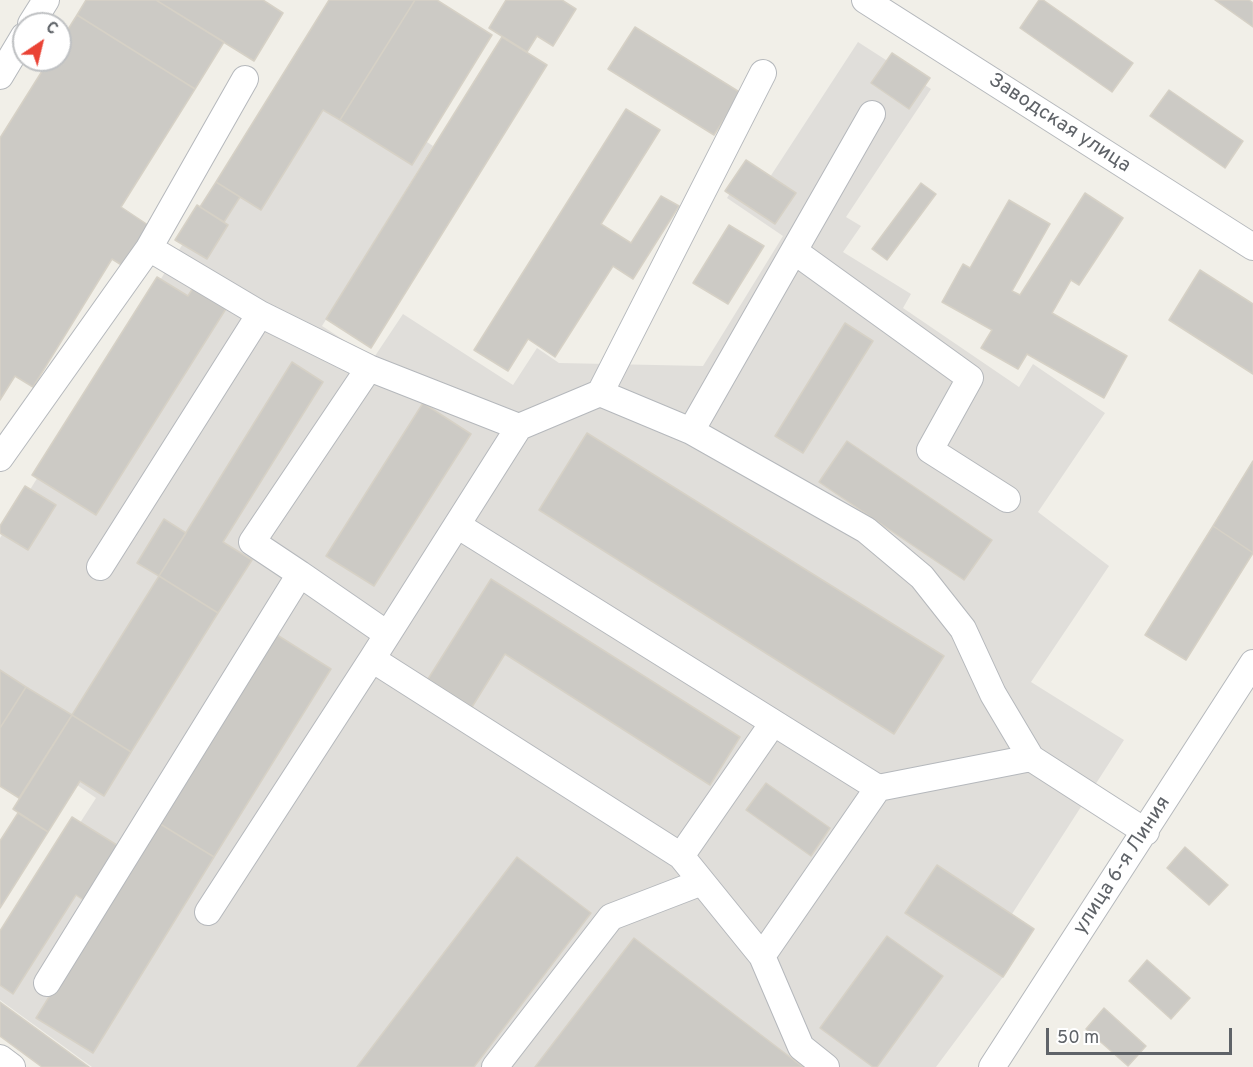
<!DOCTYPE html>
<html>
<head>
<meta charset="utf-8">
<style>
  body { margin:0 }
  #map { position:relative; width:1253px; height:1067px; overflow:hidden; background:#f1efe8; font-family:Overpass,sans-serif }
  canvas { display:block }
  .north { position:absolute; left:12px; top:12px; width:60px; height:60px; box-sizing:border-box; background:#fff; border:2px solid #bfc1c3; border-radius:50%; rotate:35deg; font-size:16px; font-weight:700; line-height:24px; text-align:center; color:#5f6368 }
  .north::after { content:''; display:block; margin:auto; width:21px; height:27px; background:#ea4335; clip-path:polygon(50% 0,100% 100%,50% 72%,0 100%) }
  .scale { position:absolute; left:1046px; top:1028px; width:186px; height:27px; box-sizing:border-box; border:3px solid #5f6368; border-top:0; padding-left:8px; font-size:18px; line-height:21px; white-space:nowrap; color:#5f6368; -webkit-text-stroke:4px #fff; paint-order:stroke }
</style>
</head>
<body>
<div id="map">
<canvas width="1253" height="1067"></canvas>
<div class="north">С</div>
<div class="scale">50 m</div>
</div>
<script>
const c = document.querySelector('canvas').getContext('2d');
c.lineJoin = 'round';
function fill(path, color) {
  c.fillStyle = color;
  c.fill(path, 'evenodd');
}
function stroke(path, color, width, dash) {
  c.strokeStyle = color;
  c.lineWidth = width;
  c.lineCap = dash ? 'butt' : 'round';
  c.setLineDash(dash || []);
  c.stroke(path);
}
function write(font, color, halo, rows, align = 'center') {
  c.font = font + ' Overpass,sans-serif';
  c.lineWidth = 5;
  c.setLineDash([]);
  c.textBaseline = 'middle';
  c.strokeStyle = halo;
  c.fillStyle = color;
  for (const [text, x, y, turn = 0] of rows) {
    c.save();
    c.translate(x, y);
    c.rotate((+turn || 0) * Math.PI / 180);
    c.textAlign = isNaN(turn) ? turn : align;
    if (halo) c.strokeText(text, 0, 0);
    c.fillText(text, 0, 0);
    c.restore();
  }
}
const industrial = new Path2D(`
  M 337,0 L 361,98 L 433,146 L 322,326 L 373,359 L 403,314 L 513,385 L 537,348 L 559,363 L 703,366 L 783,236 L 727,198 L 749,164 L 770,177 L 858,42 L 931,89 L 846,217 L 861,226 L 843,252 L 911,294 L 903,308 L 1019,387 L 1033,364 L 1105,413 L 1038,512 L 1109,566 L 1031,682 L 1124,740 L 1012,914 L 1034,929 L 1003,977 L 936,1067 L 92,1067 L 0,1000 L 0,947 L 96,798 L 51,767 L 78,727 L 0,674 L 0,538 L 172,261 Z`);
const building = new Path2D(`
  M 86,0 L 156,0 L 224,42 L 195,89 L 77,15 Z
  M 156,0 L 263,0 L 283,13 L 254,61 Z
  M 329,0 L 415,0 L 340,120 L 323,110 L 261,210 L 216,182 Z
  M 415,0 L 437,0 L 492,35 L 412,165 L 340,120 Z
  M 506,0 L 562,0 L 576,9 L 553,46 L 537,36 L 527,52 L 489,28 Z
  M 1039,0 L 1043,0 L 1133,63 L 1112,92 L 1020,28 Z
  M 1215,0 L 1249,0 L 1253,3 L 1253,27 Z
  M 77,15 L 195,89 L 121,207 L 148,225 L 123,266 L 112,259 L 33,387 L 15,376 L 0,400 L 0,138 L 49,60 L 60,60 L 60,42 Z
  M 635,27 L 741,93 L 714,135 L 608,69 Z
  M 502,37 L 547,65 L 371,348 L 326,319 Z
  M 892,53 L 930,78 L 909,109 L 871,83 Z
  M 1169,90 L 1243,141 L 1225,168 L 1150,116 Z
  M 626,109 L 660,130 L 601,224 L 631,243 L 661,196 L 679,206 L 633,279 L 613,266 L 555,357 L 528,339 L 508,371 L 474,350 Z
  M 746,160 L 796,193 L 775,224 L 725,191 Z
  M 216,182 L 240,197 L 224,222 L 200,207 Z
  M 921,183 L 936,194 L 887,260 L 872,249 Z
  M 1085,193 L 1123,218 L 1079,285 L 1071,280 L 1052,313 L 1127,356 L 1104,398 L 1027,354 L 1018,369 L 981,348 L 992,330 L 942,302 L 963,264 L 970,268 L 1009,200 L 1050,224 L 1012,291 L 1020,295 Z
  M 197,205 L 228,225 L 207,259 L 175,240 Z
  M 729,225 L 764,246 L 728,304 L 693,283 Z
  M 1200,270 L 1253,304 L 1253,374 L 1169,320 Z
  M 157,277 L 188,296 L 196,283 L 229,304 L 96,515 L 32,475 Z
  M 845,323 L 873,341 L 803,453 L 775,436 Z
  M 292,362 L 323,382 L 223,542 L 252,560 L 218,613 L 159,576 Z
  M 423,403 L 471,434 L 374,586 L 326,556 Z
  M 587,433 L 944,656 L 894,734 L 539,510 Z
  M 847,441 L 992,540 L 964,580 L 819,482 Z
  M 1253,461 L 1253,553 L 1213,526 Z
  M 25,486 L 56,505 L 28,550 L 0,533 L 0,526 Z
  M 164,519 L 186,533 L 159,576 L 137,563 Z
  M 1213,526 L 1253,553 L 1186,660 L 1145,635 Z
  M 159,576 L 218,613 L 131,752 L 72,715 Z
  M 491,579 L 740,737 L 710,785 L 505,654 L 472,707 L 428,679 Z
  M 274,633 L 331,669 L 214,857 L 157,822 Z
  M 0,670 L 26,687 L 0,728 Z
  M 26,687 L 72,715 L 19,798 L 0,786 L 0,728 Z
  M 72,715 L 131,752 L 104,796 L 80,781 L 48,832 L 13,809 Z
  M 766,783 L 830,828 L 811,856 L 746,810 Z
  M 18,813 L 48,832 L 0,908 L 0,841 Z
  M 72,817 L 120,847 L 85,901 L 76,895 L 13,994 L 0,985 L 0,931 Z
  M 157,822 L 214,857 L 93,1053 L 36,1018 Z
  M 1185,847 L 1228,885 L 1209,905 L 1167,868 Z
  M 517,857 L 591,913 L 474,1067 L 357,1067 Z
  M 937,865 L 1034,929 L 1003,977 L 905,913 Z
  M 887,936 L 943,976 L 877,1067 L 873,1067 L 820,1028 Z
  M 634,938 L 803,1067 L 535,1067 Z
  M 1147,960 L 1190,998 L 1171,1019 L 1129,981 Z
  M 0,1002 L 89,1067 L 42,1067 L 0,1036 Z
  M 1104,1008 L 1146,1046 L 1128,1066 L 1086,1029 Z`);
const minor = new Path2D(`
  M 865,0 L 1253,247
  M 31,24 L 46,0
  M 0,76 L 24,36
  M 149,248 L 260,314 L 369,368 L 519,427
  M 794,251 L 970,378 L 930,450 L 1007,499
  M 600,393 L 691,431 L 866,530 L 922,577 L 963,629 L 993,694 L 1031,758
  M 691,431 L 872,114
  M 0,458 L 149,248 L 245,79
  M 457,525 L 878,788 L 1031,758 L 1146,832
  M 100,567 L 260,314
  M 300,574 L 387,634
  M 372,659 L 681,856 L 762,956 L 801,1047 L 826,1067
  M 681,856 L 773,723
  M 208,912 L 372,659 L 519,427 L 600,393 L 763,73
  M 762,956 L 878,788
  M 47,983 L 300,574 L 252,542 L 369,368
  M 0,1058 L 12,1067
  M 495,1067 L 611,917 L 702,882
  M 992,1067 L 1253,663`);
const streetNames = [
  ["Заводская улица",1059,124,33],
  ["улица 6-я Линия",1123,866,-57]
];
fill(industrial, '#e0deda');
fill(building, '#cccac5');
stroke(building, '#d6d1c6', 1.5);
stroke(minor, '#b5b8bc', 28);
stroke(minor, '#fff', 26);
write('20px', '#5f6368', '#fff', streetNames);
</script>
</body>
</html>
